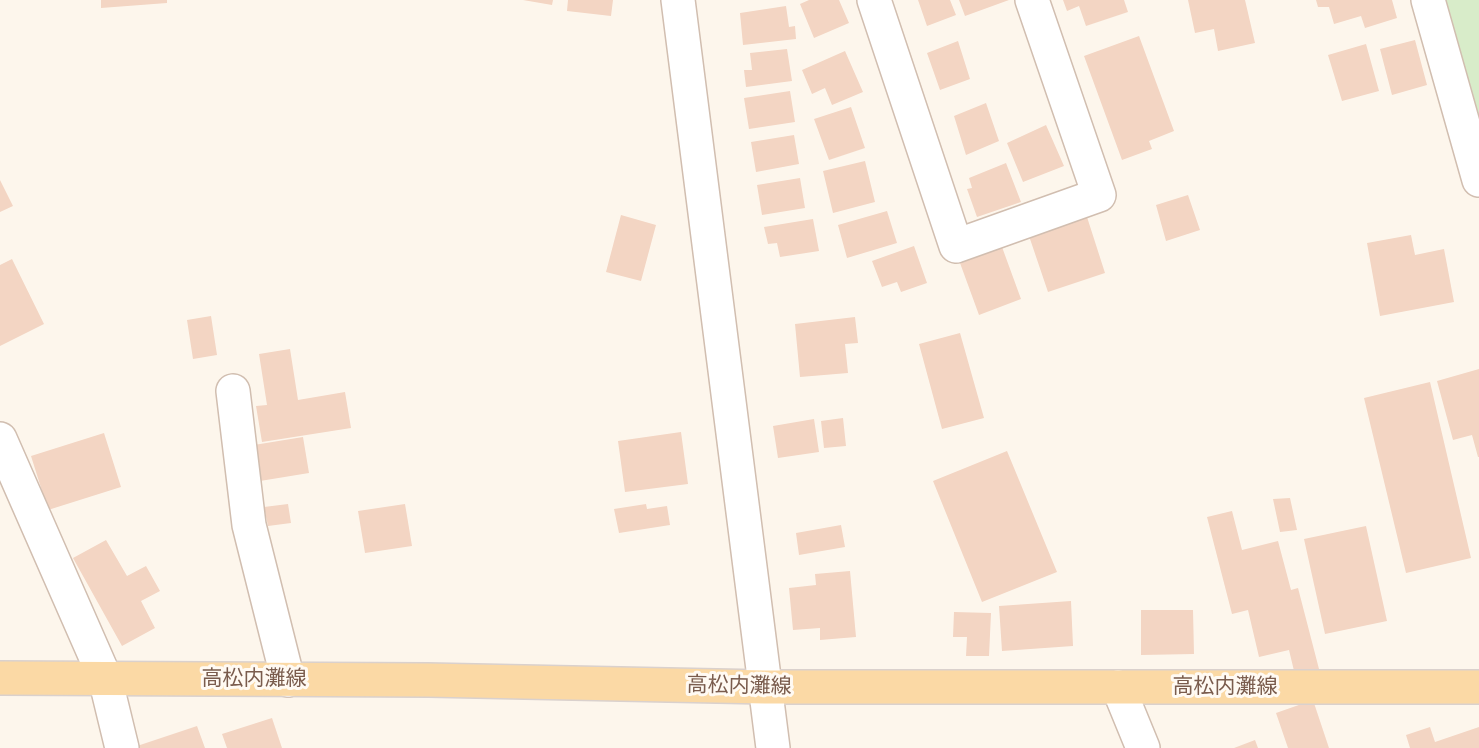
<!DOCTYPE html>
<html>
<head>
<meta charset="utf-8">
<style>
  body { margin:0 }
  canvas { display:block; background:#fdf6ec }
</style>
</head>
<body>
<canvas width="1479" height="748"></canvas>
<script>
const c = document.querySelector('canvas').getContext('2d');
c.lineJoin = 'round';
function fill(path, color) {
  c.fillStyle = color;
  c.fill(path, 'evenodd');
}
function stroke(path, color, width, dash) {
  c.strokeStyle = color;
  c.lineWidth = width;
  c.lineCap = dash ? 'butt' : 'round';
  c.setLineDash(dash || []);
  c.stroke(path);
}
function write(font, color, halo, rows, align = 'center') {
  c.font = font + ' Cabin,"Noto Sans JP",sans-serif';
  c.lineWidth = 6;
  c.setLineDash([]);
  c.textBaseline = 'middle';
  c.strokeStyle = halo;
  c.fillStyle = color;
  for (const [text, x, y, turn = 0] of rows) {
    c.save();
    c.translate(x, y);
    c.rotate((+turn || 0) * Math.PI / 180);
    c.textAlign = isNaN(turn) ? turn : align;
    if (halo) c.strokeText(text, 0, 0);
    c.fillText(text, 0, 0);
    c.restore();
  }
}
const green = new Path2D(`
  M 1444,0 L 1479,0 L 1479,129 Z`);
const building = new Path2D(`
  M 101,0 L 167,0 L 167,3 L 101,8 Z
  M 523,0 L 553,0 L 552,5 Z
  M 568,0 L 613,0 L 611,16 L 567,11 Z
  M 809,0 L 839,0 L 849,23 L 814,38 L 800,4 Z
  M 918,0 L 950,0 L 956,15 L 927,26 Z
  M 959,0 L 1009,0 L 965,16 Z
  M 1063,0 L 1124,0 L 1128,12 L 1086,26 L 1079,6 L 1067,11 Z
  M 1188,0 L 1245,0 L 1255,43 L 1218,51 L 1214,29 L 1195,33 Z
  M 1316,0 L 1392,0 L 1397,18 L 1365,28 L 1361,16 L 1334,24 L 1329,7 L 1318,7 Z
  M 786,6 L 789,27 L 795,26 L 796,39 L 743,45 L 740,13 Z
  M 1139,36 L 1174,131 L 1149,141 L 1152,149 L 1122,160 L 1084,56 Z
  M 1415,40 L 1427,85 L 1392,95 L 1380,49 Z
  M 958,41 L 970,79 L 940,90 L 927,53 Z
  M 1366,44 L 1379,91 L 1342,101 L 1328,55 Z
  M 787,49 L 792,81 L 746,87 L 744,70 L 752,70 L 750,53 Z
  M 845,51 L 863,92 L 832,105 L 825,88 L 812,94 L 802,70 Z
  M 790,91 L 795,122 L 749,129 L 744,98 Z
  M 986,103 L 999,141 L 966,155 L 954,116 Z
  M 851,107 L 865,148 L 829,160 L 814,119 Z
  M 1046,125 L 1064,166 L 1023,182 L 1007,143 Z
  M 794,135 L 799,164 L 756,172 L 751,142 Z
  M 865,161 L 875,202 L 833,213 L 823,171 Z
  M 1006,163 L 1021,202 L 977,217 L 967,189 L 972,188 L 969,178 Z
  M 800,178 L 805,208 L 762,215 L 757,185 Z
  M 0,180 L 13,206 L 0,212 Z
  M 1188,195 L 1200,230 L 1166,241 L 1156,205 Z
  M 887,211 L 897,243 L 847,258 L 838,225 Z
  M 621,215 L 656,225 L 641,281 L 606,272 Z
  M 1087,217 L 1105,273 L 1048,292 L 1029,236 Z
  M 813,219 L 819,251 L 780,257 L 777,243 L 768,244 L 764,227 Z
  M 1411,235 L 1415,255 L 1444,249 L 1454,302 L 1380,316 L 1367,243 Z
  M 914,246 L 927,283 L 901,292 L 897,282 L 882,287 L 872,261 Z
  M 1002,247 L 1021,299 L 979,315 L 960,263 Z
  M 12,259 L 44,324 L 0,346 L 0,265 Z
  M 211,316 L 217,355 L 193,359 L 187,320 Z
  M 855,317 L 858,343 L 845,344 L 848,373 L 800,377 L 795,324 Z
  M 960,333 L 984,418 L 942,429 L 919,344 Z
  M 290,349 L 298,400 L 345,392 L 351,428 L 262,442 L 256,406 L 267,405 L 259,354 Z
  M 1479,369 L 1479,457 L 1478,457 L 1472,435 L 1453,440 L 1437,381 Z
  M 1430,382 L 1471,558 L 1406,573 L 1364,398 Z
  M 843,418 L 846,446 L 824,448 L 821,421 Z
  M 814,419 L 819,452 L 778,458 L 773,426 Z
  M 681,432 L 688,484 L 625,492 L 618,441 Z
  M 104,433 L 121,487 L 48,510 L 31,456 Z
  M 303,437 L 309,473 L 260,481 L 254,445 Z
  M 1007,451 L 1057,572 L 982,602 L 933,481 Z
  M 1290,498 L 1297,530 L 1280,532 L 1273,499 Z
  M 288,504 L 291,523 L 268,526 L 264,507 Z
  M 405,504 L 412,546 L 365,553 L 358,511 Z
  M 646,504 L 647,509 L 667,506 L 670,525 L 619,533 L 614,509 Z
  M 1232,511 L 1242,550 L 1278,541 L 1291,590 L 1298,588 L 1319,669 L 1295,675 L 1289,650 L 1259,657 L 1248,610 L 1232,614 L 1207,517 Z
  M 841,525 L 845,547 L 799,555 L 796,533 Z
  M 1366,526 L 1387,621 L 1325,634 L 1304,539 Z
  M 106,540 L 127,576 L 146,566 L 160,591 L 141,601 L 155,628 L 122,646 L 73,558 Z
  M 850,571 L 856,637 L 820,640 L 820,628 L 793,630 L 789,588 L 816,585 L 815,574 Z
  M 1071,601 L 1073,646 L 1002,651 L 999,606 Z
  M 1141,610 L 1193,610 L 1194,654 L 1141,655 Z
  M 954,612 L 991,613 L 989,656 L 966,656 L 967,637 L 953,637 Z
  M 1313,700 L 1329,748 L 1288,748 L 1276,713 Z
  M 272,718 L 282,748 L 227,748 L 222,734 Z
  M 197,726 L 205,748 L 137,748 L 137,746 Z
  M 1430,727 L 1435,742 L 1479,727 L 1479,748 L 1410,748 L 1406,735 Z
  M 1255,740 L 1258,748 L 1234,748 Z`);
const minor = new Path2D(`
  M 678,0 L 773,748
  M 874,0 L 956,246 L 1099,195 L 1032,0
  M 1428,0 L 1479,180
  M 233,391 L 249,525 L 288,680
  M 0,439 L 105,678 L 122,748
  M 1118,687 L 1143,748`);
const major = new Path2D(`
  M 0,678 L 428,680 L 765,687 L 1479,687`);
const streetNames = [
  ["高松内灘線",254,679],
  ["高松内灘線",739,686,1],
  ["高松内灘線",1225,687]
];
fill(green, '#d8ecc9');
fill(building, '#f3d5c3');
stroke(minor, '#d1beb0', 36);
stroke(major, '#dad1cd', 36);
stroke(minor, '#fff', 33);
stroke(major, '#fbd9a5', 33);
write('21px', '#7a5c4d', '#fffaf3', streetNames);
</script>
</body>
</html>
